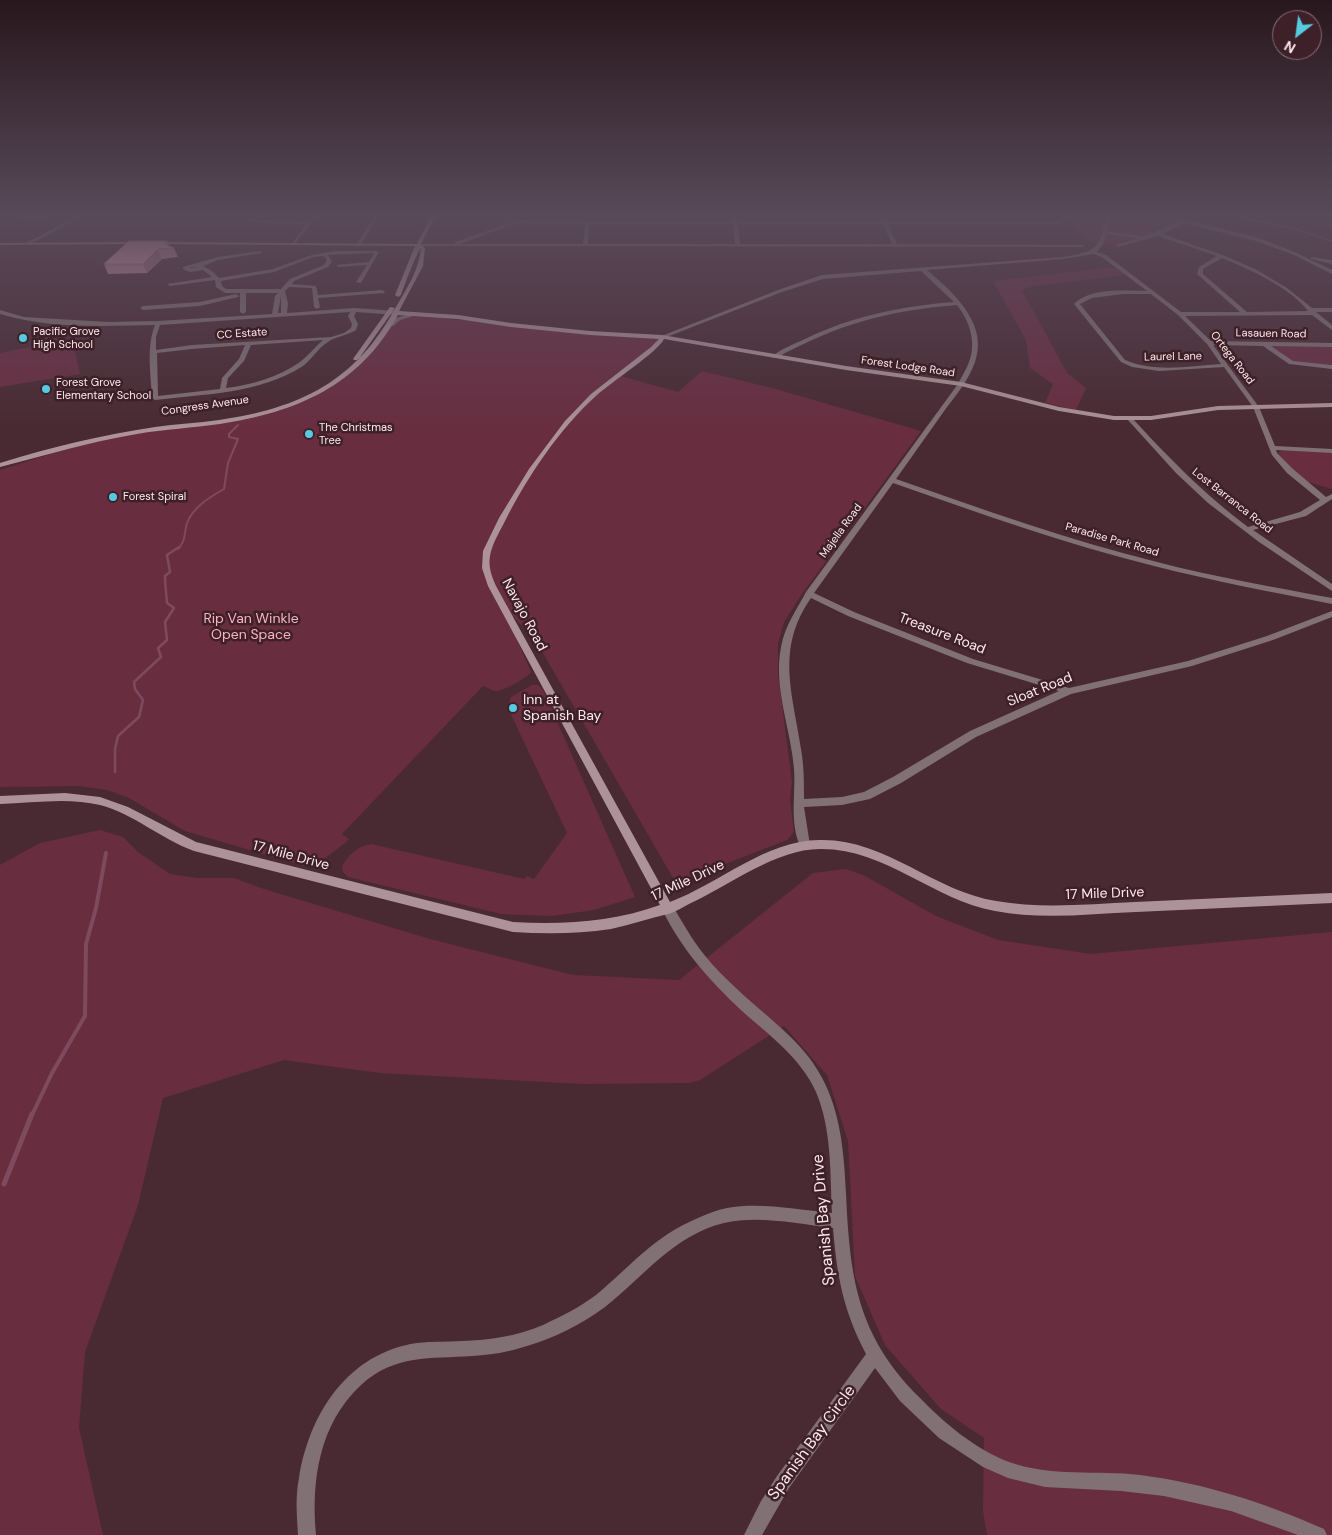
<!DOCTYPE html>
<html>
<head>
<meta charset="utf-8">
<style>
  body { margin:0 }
  #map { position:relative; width:1332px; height:1535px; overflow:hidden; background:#492a32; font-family:"DM Sans",sans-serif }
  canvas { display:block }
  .north { position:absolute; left:1272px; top:10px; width:50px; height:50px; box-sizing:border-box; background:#3e2028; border:1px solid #8a7076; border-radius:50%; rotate:210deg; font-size:14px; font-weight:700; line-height:20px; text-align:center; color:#fde8ec }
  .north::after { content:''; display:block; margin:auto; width:18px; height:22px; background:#55cae0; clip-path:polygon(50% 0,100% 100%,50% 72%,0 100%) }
</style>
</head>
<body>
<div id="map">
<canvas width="1332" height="1535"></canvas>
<div class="north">N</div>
</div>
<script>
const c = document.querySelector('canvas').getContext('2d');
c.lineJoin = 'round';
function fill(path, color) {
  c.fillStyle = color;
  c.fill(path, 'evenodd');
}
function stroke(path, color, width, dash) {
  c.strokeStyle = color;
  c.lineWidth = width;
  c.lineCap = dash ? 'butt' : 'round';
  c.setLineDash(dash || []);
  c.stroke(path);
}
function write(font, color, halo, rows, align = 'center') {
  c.font = font + ' "DM Sans",sans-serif';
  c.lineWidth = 5;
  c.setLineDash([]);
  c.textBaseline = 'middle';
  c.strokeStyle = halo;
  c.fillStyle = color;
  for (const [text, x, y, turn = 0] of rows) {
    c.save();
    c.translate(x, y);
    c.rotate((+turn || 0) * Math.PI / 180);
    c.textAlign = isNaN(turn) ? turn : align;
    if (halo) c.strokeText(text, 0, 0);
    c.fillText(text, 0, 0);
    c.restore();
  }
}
const green = new Path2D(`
  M 1062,216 L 1167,216 L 1181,223 L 1118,246 L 1089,242 Z
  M 1114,267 L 1126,275 L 1033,286 L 1022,290 L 1067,373 L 1086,388 L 1076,410 L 1045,403 L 1053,384 L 1030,368 L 1026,340 L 993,281 Z
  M 410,315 L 434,316 L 455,320 L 480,320 L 511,325 L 662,337 L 661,341 L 617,375 L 678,392 L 702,371 L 772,388 L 921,431 L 802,594 L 784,622 L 778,644 L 778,674 L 792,782 L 790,800 L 794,832 L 787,840 L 676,883 L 536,641 L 502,604 L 531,672 C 527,678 502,692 495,691 C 491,690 487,687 483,686 L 342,834 L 349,839 L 345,843 L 316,865 L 304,866 L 185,831 L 129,798 L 107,790 L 79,786 L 0,787 L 0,470 L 63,450 L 119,436 L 229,420 L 279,408 L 318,393 L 344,378 L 353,370 L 395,321 Z
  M 72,338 L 80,374 L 0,387 L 0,353 Z
  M 1270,346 L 1332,346 L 1332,365 L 1293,363 Z
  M 1283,450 L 1332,453 L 1332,489 L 1305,481 L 1279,455 L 1278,453 Z
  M 532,685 L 538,685 L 543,690 L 635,897 L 594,910 L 552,916 L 501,914 L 348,877 L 343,872 L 342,866 C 349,854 357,847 371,844 L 524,879 L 527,876 L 534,879 L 567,833 L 508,708 L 511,697 Z
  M 100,830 L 123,837 L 138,852 L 170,874 L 197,878 L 234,878 L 264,889 L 430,939 L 573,975 L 679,980 L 813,873 L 846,869 L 865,876 L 936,916 L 998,940 L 1091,954 L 1332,932 L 1332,1535 L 987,1535 L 983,1511 L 984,1438 L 941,1409 L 885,1345 L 855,1276 L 848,1141 L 827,1075 L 784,1026 L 700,1080 L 689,1083 L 582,1084 L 380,1073 L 284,1060 L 163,1098 L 138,1205 L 85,1352 L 79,1428 L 103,1535 L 0,1535 L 0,865 L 40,843 Z`);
const streamFar3 = new Path2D(`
  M 1238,216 L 1295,229 L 1332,241
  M 178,549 C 186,541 184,533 187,523 C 193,507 210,497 224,489 L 228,463 L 238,439 L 229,437 L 229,434 L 238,425`);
const streamFar2 = new Path2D(`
  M 115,772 L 115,749 L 118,736 L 139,717 L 143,700 L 135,689 L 134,682 L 161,657 L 158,648 L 167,640 L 165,622 L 174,608 L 167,603 L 165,580 L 165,576 L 170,572 L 167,555 L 179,547`);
const streamFar1 = new Path2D(`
  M 32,1115 L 52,1073 L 85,1016 L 86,944 L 96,908 L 106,853`);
const stream = new Path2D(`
  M 4,1184 L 32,1114`);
const street = new Path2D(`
  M 78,216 L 84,216 L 28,245 L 24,244 Z
  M 312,216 L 317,216 L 293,246 L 291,245 L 306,224 L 261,223 L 247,219 L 249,218 L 261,221 L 308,222 Z
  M 374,216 L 379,216 L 360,246 L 356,246 Z
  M 437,216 L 445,216 L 432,221 L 430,220 Z
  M 733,216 L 737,216 L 738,221 L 882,221 L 880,217 L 884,216 L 886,221 L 1060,222 L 1062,224 L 888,224 L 897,244 L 1083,245 L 1085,246 L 1083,247 L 419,246 L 417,245 L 419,244 L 455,244 L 455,242 L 521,219 L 523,221 L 733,221 ZM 516,223 L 585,224 L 583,244 L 460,244 ZM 589,224 L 733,224 L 735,244 L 588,244 ZM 738,224 L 883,224 L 892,244 L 740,244 Z
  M 1107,216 L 1111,216 L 1107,231 L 1140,236 L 1142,237 L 1175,224 L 1178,222 L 1165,216 L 1172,216 L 1259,238 L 1297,253 L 1332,270 L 1332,274 L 1294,255 L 1256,241 L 1182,223 L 1179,226 L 1163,234 L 1225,256 L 1257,270 L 1287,288 L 1312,308 L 1332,308 L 1332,312 L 1316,312 L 1332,325 L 1332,330 L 1312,315 L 1185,316 L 1211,341 L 1332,343 L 1332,347 L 1271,346 L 1293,361 L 1332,365 L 1332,369 L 1289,364 L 1263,346 L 1213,345 L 1259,407 L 1275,446 L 1332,449 L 1332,453 L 1276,450 L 1277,453 L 1293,469 L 1326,497 L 1332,494 L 1332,499 L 1306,516 L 1253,530 L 1332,584 L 1332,591 L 1259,542 L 1208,503 L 1176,473 L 1127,419 L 1127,417 L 1131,417 C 1169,458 1203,493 1248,527 L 1300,512 L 1320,500 L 1287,473 L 1272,455 L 1253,407 L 1224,367 L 1159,371 L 1132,367 L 1121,362 L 1074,304 C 1091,287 1125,291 1147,291 L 1102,257 L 1093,254 L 1063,259 L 927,270 C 953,292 989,324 975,362 C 969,379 958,393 947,407 C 930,431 913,455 896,479 C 982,509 1068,540 1157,562 C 1215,577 1273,587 1332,598 L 1332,604 C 1272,592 1213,581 1154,566 C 1065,544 979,513 893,483 L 814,593 L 854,612 L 973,659 L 1069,688 L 1188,661 L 1267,636 L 1332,611 L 1332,617 L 1273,640 L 1192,666 L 1071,694 L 976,737 L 901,783 L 870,799 L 842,805 L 804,807 L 810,845 L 809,848 L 805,850 L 801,848 C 789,823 796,795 794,769 C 791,729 773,688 781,647 C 785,625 796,611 806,592 L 958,384 C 962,376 966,370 969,362 C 977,342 969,320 957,305 C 886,311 839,324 776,358 L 771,357 C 781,349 794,344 805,339 C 852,316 902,306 954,302 L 921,271 L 823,279 L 782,292 L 664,338 L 659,337 L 778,290 L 822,275 L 1063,257 C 1098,251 1098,250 1107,216 ZM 1107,234 L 1139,238 L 1116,245 L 1118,247 L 1158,236 L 1217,256 L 1199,267 L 1197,274 L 1240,312 L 1181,312 L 1106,255 L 1097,252 L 1103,244 ZM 1222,258 C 1249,269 1291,288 1308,311 L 1247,312 L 1203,274 L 1203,269 ZM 1123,294 L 1151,294 L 1178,315 L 1207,344 L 1221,364 C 1189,366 1156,373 1125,360 L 1080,304 L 1092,298 ZM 811,598 L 848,616 L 967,663 L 1059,691 L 970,731 L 893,777 L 864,792 L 842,797 L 804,799 C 804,782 804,766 801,749 C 793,694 775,649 811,598 Z
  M 260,251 L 262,253 L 218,260 L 203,266 L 212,271 L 219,278 L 273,269 L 312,255 L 336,251 L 377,251 L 379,252 L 361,283 L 356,282 L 367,265 L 339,267 L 336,265 L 369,262 L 374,253 L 328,255 L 332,262 L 328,267 L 294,281 L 292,284 L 316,286 L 318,295 L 382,290 L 385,292 L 384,293 L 318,298 L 320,307 L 317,309 L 314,307 L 312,288 L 289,287 L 285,291 L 288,303 L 287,313 L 354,308 L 397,311 L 400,313 L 397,315 L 356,312 L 354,316 L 358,324 L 356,330 C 347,336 336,336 328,342 C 318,348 312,359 303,366 C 259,394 205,394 155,400 L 152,398 C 151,374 146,347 155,325 C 104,326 49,329 0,314 L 0,310 L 24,317 L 108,322 L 158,321 L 272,314 L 275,296 L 278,293 L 246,293 L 246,312 L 243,314 L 240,312 L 240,293 L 225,293 L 216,287 L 215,280 L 170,286 L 167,284 L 212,277 L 203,270 L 190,272 L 183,269 L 183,267 L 218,257 ZM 323,256 L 326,258 L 326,262 L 324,265 L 290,279 L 281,289 L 226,289 L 222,286 L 221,281 L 274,272 L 313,257 ZM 192,267 L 198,268 L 189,268 ZM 281,296 L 281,313 L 278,313 ZM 350,312 L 348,316 L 352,324 L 351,328 L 344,333 L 331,337 L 192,345 L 156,350 L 156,337 L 160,325 ZM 323,340 C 315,347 308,356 300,362 C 279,377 251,385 226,388 L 228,378 L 244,361 L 251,345 ZM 245,345 L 239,359 L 222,378 L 220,389 L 158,396 L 157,353 L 192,349 Z
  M 1311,257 L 1332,260 L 1332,264 L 1311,259 Z
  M 236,294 L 239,296 L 238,297 L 200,306 L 143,310 L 140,308 L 143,306 L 200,302 Z
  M 415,312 L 417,313 L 417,315 L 400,320 L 393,326 L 388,325 L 396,318 Z
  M 668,904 L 672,905 C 682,921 691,938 702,952 C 713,966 725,978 737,989 C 766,1017 802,1040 821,1076 C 841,1112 844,1154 846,1194 C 850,1278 857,1335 919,1397 C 944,1423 975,1449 1009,1462 C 1051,1477 1097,1470 1140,1475 C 1204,1483 1265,1503 1324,1529 L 1327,1535 L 1298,1535 L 1231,1511 L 1164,1496 L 1121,1491 L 1045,1487 L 1008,1478 L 983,1467 L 939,1438 L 900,1401 L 875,1368 L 789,1488 L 762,1535 L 744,1535 L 761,1501 L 777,1476 L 866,1354 C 843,1310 837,1276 833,1228 C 798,1224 759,1215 724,1223 C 674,1235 643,1277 605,1307 C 582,1324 554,1338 527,1346 C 509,1352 490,1355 472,1356 C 430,1359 395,1354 361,1385 C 319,1424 311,1481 316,1535 L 298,1535 C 297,1516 295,1497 299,1478 C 309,1414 348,1353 417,1343 C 432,1341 447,1342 462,1341 C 489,1340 518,1336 543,1325 C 562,1316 580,1307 596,1295 C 632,1265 653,1237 698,1218 C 707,1214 717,1210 727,1208 C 761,1202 798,1210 832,1213 C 830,1173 832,1130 816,1092 C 801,1058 769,1035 742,1011 C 710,981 681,949 662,909 L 664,905 Z`);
const secondary = new Path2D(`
  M 431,216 L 436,216 L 421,244 L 425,248 L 423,266 L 399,311 L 458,315 L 511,323 L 590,331 L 662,335 L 846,366 L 961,382 L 1059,407 L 1114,416 L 1151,416 L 1218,406 L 1332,403 L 1332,407 L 1218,410 L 1151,420 L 1114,420 L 1059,411 L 961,386 L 846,370 L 664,339 C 659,351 610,383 597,395 C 559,429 528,476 505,521 C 499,533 492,544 490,556 C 488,567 492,577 496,586 L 670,902 C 718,884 767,840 819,840 C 885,838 933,891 996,901 C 1042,909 1089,904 1135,902 C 1201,899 1266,896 1332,893 L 1332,903 C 1267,906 1201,909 1136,912 C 1089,914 1041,920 995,911 C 933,900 885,848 820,849 C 776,849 730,885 691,903 C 685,906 674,913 668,914 C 650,918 630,925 611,929 C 578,934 546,934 513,932 L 194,851 C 161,839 134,814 100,805 C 68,797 32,803 0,804 L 0,796 L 65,793 L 100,797 L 128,807 L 196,842 L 513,922 C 563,925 613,922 660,905 L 488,586 L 482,568 L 483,551 L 499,518 L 529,469 L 565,421 L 591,394 L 651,347 L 659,339 L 590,335 L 511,327 L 458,319 L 398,315 C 359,386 297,412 220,424 C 193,428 165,429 137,434 C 90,442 46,455 0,467 L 0,463 C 51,447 102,435 155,427 C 176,424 198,423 219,420 C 301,408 356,381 396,307 C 407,288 419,270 421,248 C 417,252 404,286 401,295 L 398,297 L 395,295 L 415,246 L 155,244 L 153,242 L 417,244 Z
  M 140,242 L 138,244 L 0,245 L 0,243 Z
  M 390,307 L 395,308 L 358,360 L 354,360 L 353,359 Z`);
const wall = new Path2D(`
  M 9,216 L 50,216 L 43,219 Z
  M 167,241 L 169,246 L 174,248 L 178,257 L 162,259 L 147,273 L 108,274 L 104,264 Z`);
const shadedWall = new Path2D(`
  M 41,216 L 50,216 L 43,219 Z
  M 158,249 L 162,259 L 147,273 L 143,264 Z`);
const building = new Path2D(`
  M 129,241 L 167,241 L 165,244 L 174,248 L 158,249 L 143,264 L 104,264 Z`);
const markers = [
  [23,338,5,"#55cae0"],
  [46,389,5,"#55cae0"],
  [309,434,5,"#55cae0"],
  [113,497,5,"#55cae0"],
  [513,708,5,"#55cae0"]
];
const farPoinames = [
  ["Pacific Grove",33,332],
  ["High School",33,345],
  ["Forest Grove",56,383],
  ["Elementary School",56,396],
  ["The Christmas",319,428],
  ["Tree",319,441],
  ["Forest Spiral",123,497]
];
const farStreetnames = [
  ["CC Estate",242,334,-4],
  ["Lasauen Road",1271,334,1],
  ["Laurel Lane",1173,357,-1],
  ["Ortega Road",1232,358,52],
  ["Forest Lodge Road",908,367,8],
  ["Congress Avenue",205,406,-8],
  ["Lost Barranca Road",1232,501,38],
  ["Majella Road",841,531,-54],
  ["Paradise Park Road",1112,540,16]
];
const streetNames = [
  ["Navajo Road",524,615,62],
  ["Treasure Road",942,634,21],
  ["Sloat Road",1040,690,-22],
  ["17 Mile Drive",291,856,15],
  ["17 Mile Drive",688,881,-25],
  ["17 Mile Drive",1105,894,-2]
];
const parkNames = [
  ["Rip Van Winkle",251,619],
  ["Open Space",251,635]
];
const poiNames = [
  ["Inn at",523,700],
  ["Spanish Bay",523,716]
];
const nearStreetnames = [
  ["Spanish Bay Drive",824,1220,-95],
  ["Spanish Bay Circle",812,1443,-54]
];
fill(green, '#692d40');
stroke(streamFar3, '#7e4b5e', 2);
stroke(streamFar2, '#7e4b5e', 2.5);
stroke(streamFar1, '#7e4b5e', 4);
stroke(stream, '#7e4b5e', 5);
fill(street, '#817175');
fill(secondary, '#ad9399');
fill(wall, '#d795a6');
fill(shadedWall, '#af7987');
fill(building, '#faadc1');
stroke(building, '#af7987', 1);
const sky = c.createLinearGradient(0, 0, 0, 431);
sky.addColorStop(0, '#28171c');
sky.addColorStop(0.5, '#594a5a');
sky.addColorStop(1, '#594a5a00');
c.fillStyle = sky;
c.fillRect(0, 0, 1332, 431);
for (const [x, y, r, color] of markers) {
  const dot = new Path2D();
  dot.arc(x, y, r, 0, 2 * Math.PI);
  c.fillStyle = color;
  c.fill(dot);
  stroke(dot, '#3e2028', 2);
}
write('11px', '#fde8ec', '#3e2028', farPoinames, 'left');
write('11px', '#fde8ec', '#3e2028', farStreetnames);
write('14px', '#fde8ec', '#3e2028', streetNames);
write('14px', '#fbb1c4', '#3e2028', parkNames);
write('14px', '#fde8ec', '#3e2028', poiNames, 'left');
write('16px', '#fde8ec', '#3e2028', nearStreetnames);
</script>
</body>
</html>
